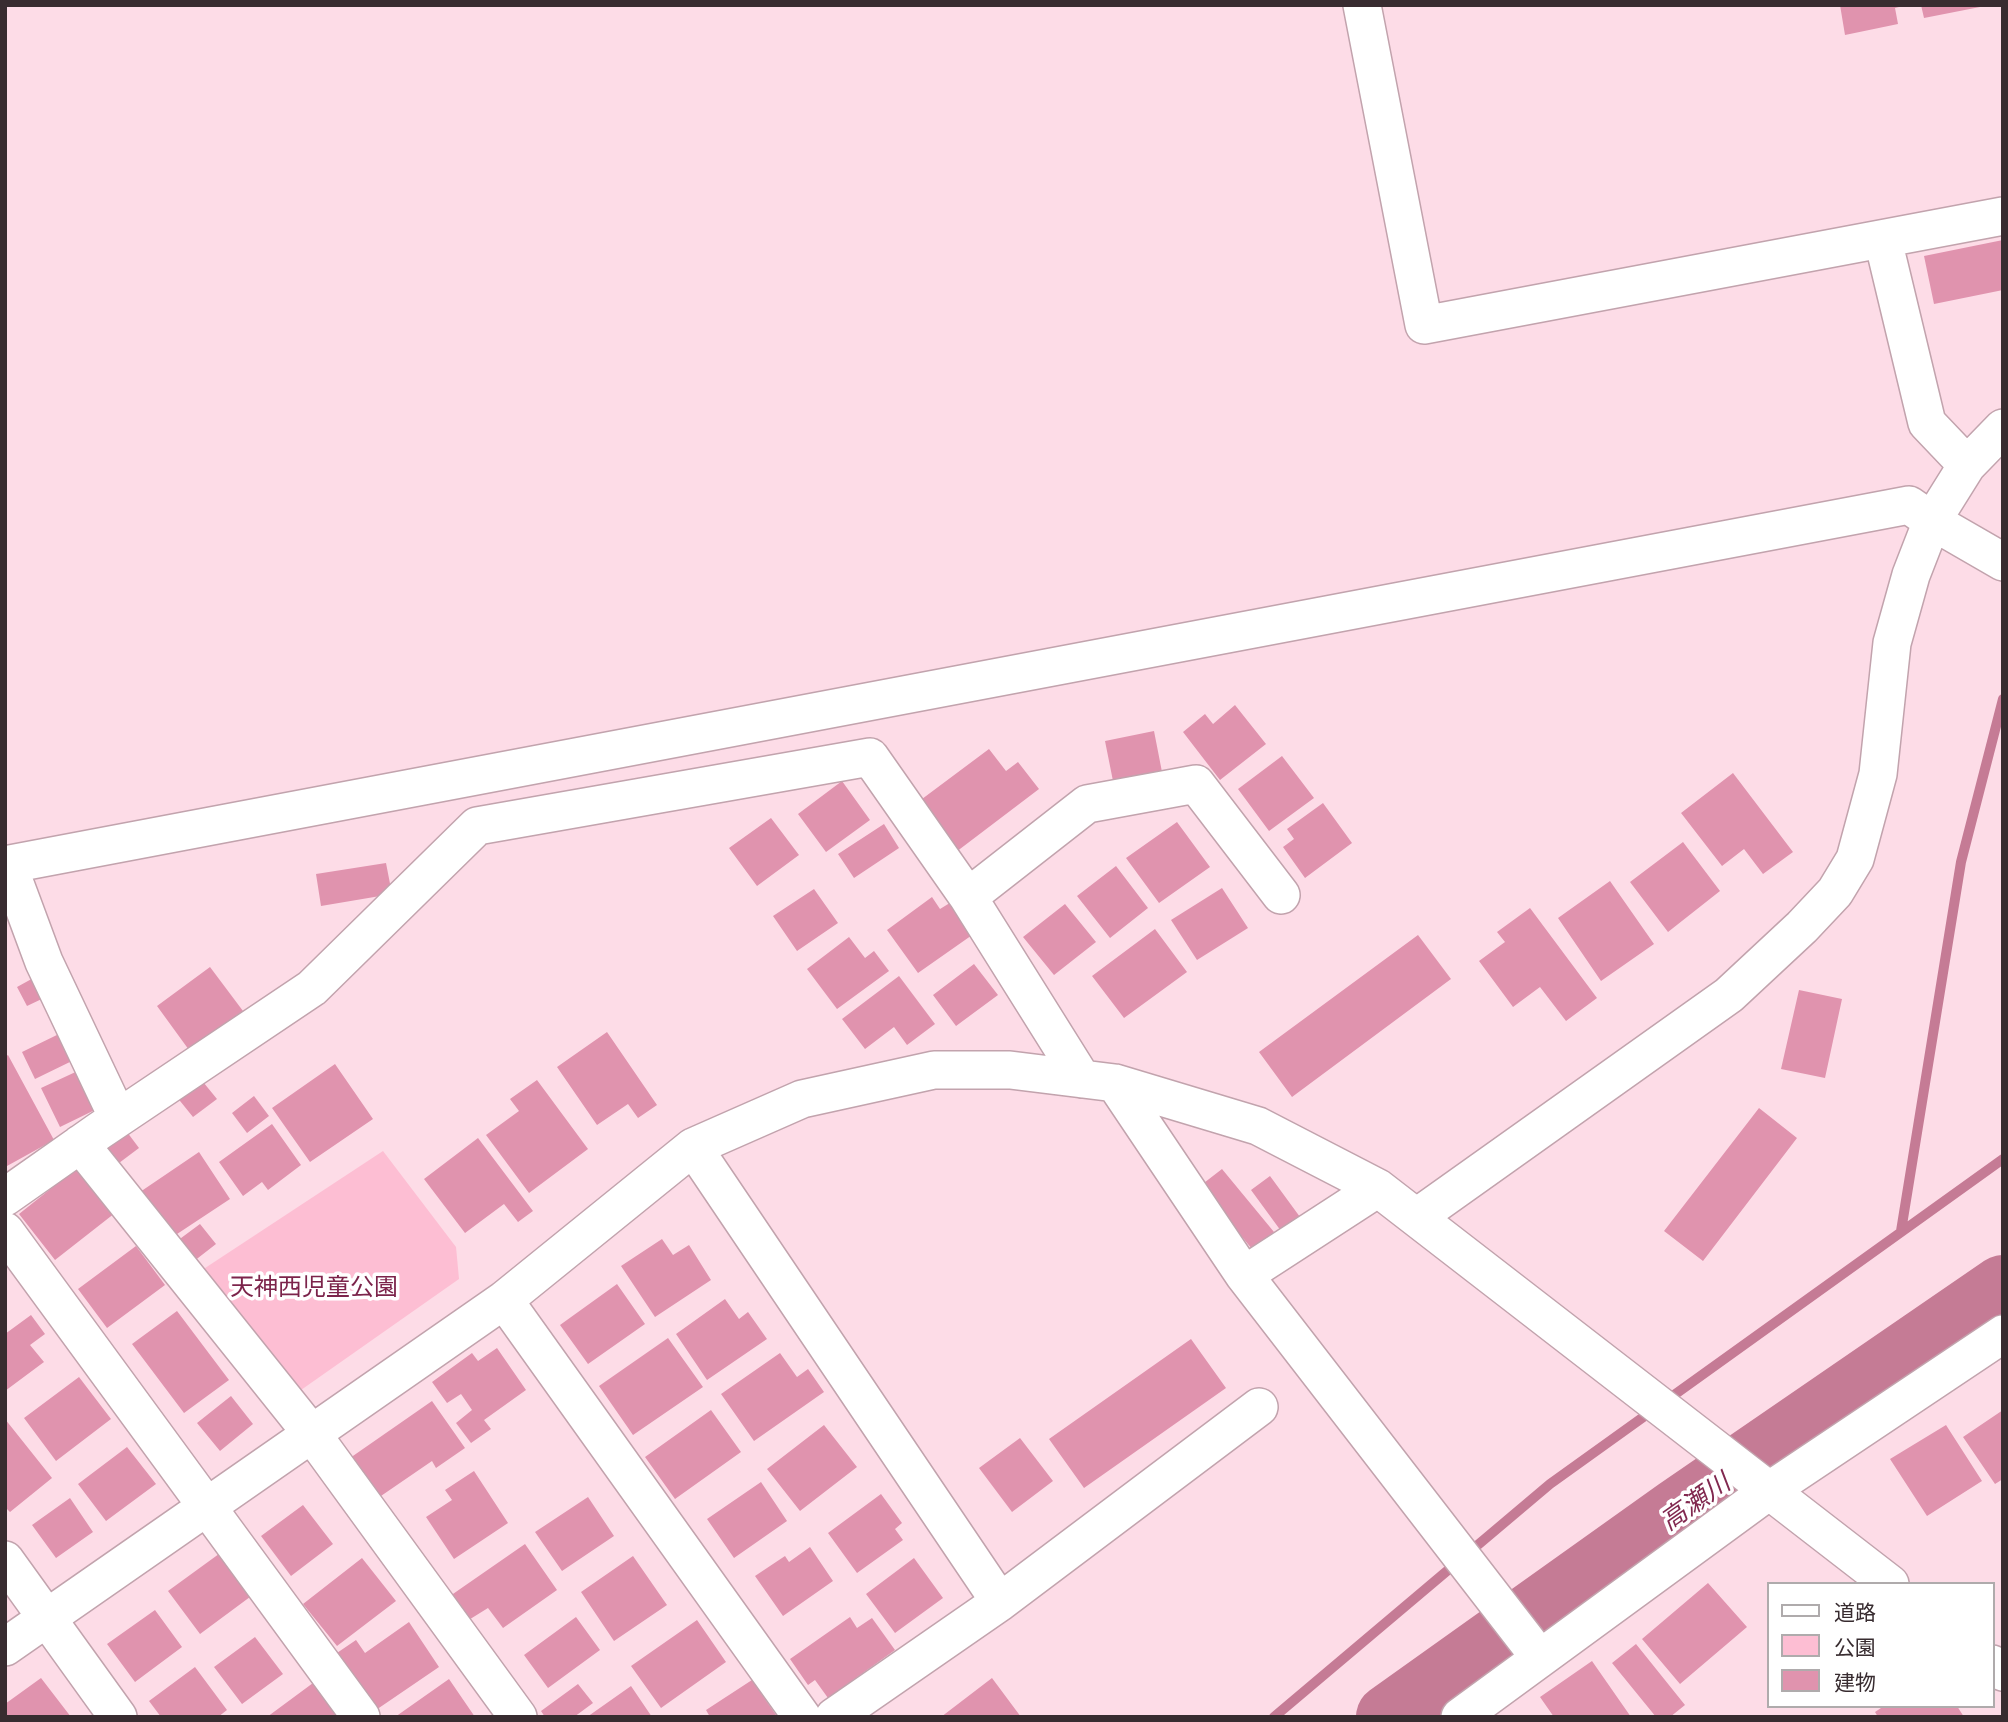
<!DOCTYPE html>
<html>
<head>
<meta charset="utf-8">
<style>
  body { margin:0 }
  #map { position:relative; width:2008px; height:1722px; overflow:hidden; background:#fddce7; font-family:Manrope,"Noto Sans JP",sans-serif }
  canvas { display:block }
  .frame { position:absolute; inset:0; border:7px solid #382c30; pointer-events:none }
  .legend { position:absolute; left:1767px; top:1582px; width:228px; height:126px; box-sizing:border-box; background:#fff; border:2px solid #afabac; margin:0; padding:9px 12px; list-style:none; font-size:21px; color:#382c30 }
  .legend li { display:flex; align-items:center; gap:14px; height:35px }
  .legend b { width:35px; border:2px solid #afabac }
</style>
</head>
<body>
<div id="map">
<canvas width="2008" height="1722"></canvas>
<div class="frame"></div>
<ul class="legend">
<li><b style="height:9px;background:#fff"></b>道路</li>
<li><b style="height:19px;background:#fdbed3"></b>公園</li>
<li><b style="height:19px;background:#e093ae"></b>建物</li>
</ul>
</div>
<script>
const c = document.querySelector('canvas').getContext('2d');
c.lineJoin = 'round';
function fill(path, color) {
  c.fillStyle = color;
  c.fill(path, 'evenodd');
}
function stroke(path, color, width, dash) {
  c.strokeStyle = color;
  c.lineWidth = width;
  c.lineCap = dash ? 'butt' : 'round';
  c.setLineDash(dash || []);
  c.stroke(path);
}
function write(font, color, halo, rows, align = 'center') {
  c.font = font + ' Manrope,"Noto Sans JP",sans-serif';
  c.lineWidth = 7;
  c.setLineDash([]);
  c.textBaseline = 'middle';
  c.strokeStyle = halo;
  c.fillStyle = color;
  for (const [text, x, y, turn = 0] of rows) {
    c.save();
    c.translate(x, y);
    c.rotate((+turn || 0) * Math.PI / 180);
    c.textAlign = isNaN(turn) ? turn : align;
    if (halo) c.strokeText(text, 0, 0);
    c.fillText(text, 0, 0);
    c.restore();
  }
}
const green = new Path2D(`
  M 383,1151 L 456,1247 L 459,1279 L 301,1390 L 289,1389 L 199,1272 Z`);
const stream = new Path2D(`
  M 1901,1231 L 1961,862 L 2003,699
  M 1274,1717 L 1550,1484 L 2003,1159`);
const river = new Path2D(`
  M 1389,1717 L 1678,1511 L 2003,1288`);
const building = new Path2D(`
  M 1840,5 L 1903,5 L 1903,6 L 1895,8 L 1898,24 L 1845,35 Z
  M 1921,5 L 1980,5 L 1980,7 L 1924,18 Z
  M 2003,240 L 2003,290 L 1934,304 L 1924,256 Z
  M 1235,705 L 1266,744 L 1220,780 L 1183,732 L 1205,714 L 1213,724 Z
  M 1154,731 L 1162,772 L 1113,781 L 1105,741 Z
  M 989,749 L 1006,771 L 1018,762 L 1039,789 L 956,852 L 918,802 Z
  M 1282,756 L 1314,798 L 1269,831 L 1238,789 Z
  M 1733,773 L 1793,852 L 1763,874 L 1744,849 L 1722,866 L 1681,813 Z
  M 842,781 L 870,820 L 826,852 L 798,814 Z
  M 1323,803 L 1352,843 L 1305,878 L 1283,847 L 1294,839 L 1287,829 Z
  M 771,818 L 799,855 L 757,886 L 729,848 Z
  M 1177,822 L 1210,867 L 1159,903 L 1126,858 Z
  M 884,824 L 899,848 L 854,878 L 838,854 Z
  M 1683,842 L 1720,891 L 1668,932 L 1630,882 Z
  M 386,863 L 392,894 L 321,906 L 316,874 Z
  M 1116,866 L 1148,908 L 1110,938 L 1077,896 Z
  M 1610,881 L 1654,944 L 1601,981 L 1558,918 Z
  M 1222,888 L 1248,928 L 1197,960 L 1171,920 Z
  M 814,889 L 838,923 L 797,951 L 773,916 Z
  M 932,897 L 940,909 L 953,901 L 975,933 L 918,973 L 887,930 Z
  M 1065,904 L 1096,942 L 1054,975 L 1023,937 Z
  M 1530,908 L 1597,998 L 1566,1021 L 1540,987 L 1513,1007 L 1479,961 L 1505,942 L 1497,932 Z
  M 1155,929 L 1187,972 L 1124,1018 L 1092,976 Z
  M 1418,935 L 1451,979 L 1292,1097 L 1259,1052 Z
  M 849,937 L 865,958 L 874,951 L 889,971 L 837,1009 L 807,969 Z
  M 974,964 L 998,995 L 956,1026 L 933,995 Z
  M 210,967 L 243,1011 L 189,1050 L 157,1006 Z
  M 37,976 L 48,996 L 27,1006 L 17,987 Z
  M 899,976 L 935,1024 L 907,1045 L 894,1027 L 865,1049 L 842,1019 Z
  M 1799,990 L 1842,999 L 1825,1078 L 1781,1069 Z
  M 607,1032 L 657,1105 L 638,1118 L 628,1104 L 597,1125 L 557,1067 Z
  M 61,1033 L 74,1060 L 35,1079 L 22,1052 Z
  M 8,1055 L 54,1140 L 7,1166 L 5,1162 L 5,1057 Z
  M 335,1064 L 373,1119 L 310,1162 L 272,1108 Z
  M 82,1069 L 101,1107 L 60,1127 L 41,1088 Z
  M 199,1077 L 217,1099 L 193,1117 L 176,1096 Z
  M 537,1080 L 588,1149 L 529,1193 L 486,1135 L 519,1111 L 510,1099 Z
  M 254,1096 L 269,1116 L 247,1133 L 232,1113 Z
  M 1759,1108 L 1797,1138 L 1703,1261 L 1664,1231 Z
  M 272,1124 L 301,1165 L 268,1190 L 262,1182 L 243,1196 L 219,1162 Z
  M 124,1128 L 139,1148 L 115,1166 L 100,1146 Z
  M 478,1138 L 533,1211 L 518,1222 L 504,1204 L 465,1233 L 424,1179 Z
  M 199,1152 L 230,1199 L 171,1238 L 140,1192 Z
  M 78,1167 L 115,1213 L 55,1260 L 19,1214 Z
  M 1222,1169 L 1274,1232 L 1252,1249 L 1200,1186 Z
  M 1270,1176 L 1300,1217 L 1281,1231 L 1251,1190 Z
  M 200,1224 L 216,1244 L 189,1265 L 173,1244 Z
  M 662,1239 L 673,1255 L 689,1245 L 711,1280 L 655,1317 L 621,1266 Z
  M 136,1246 L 165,1285 L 107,1328 L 78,1289 Z
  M 617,1284 L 645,1324 L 588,1364 L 560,1325 Z
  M 725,1299 L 739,1319 L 748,1312 L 767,1339 L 707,1380 L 676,1334 Z
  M 177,1311 L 229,1380 L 184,1413 L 132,1344 Z
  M 31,1315 L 45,1334 L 30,1345 L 44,1362 L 5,1391 L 5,1334 Z
  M 668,1338 L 703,1387 L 633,1435 L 599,1386 Z
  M 1191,1339 L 1226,1388 L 1084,1488 L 1049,1439 Z
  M 497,1348 L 526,1390 L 484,1420 L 491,1429 L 471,1443 L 456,1423 L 472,1410 L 461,1394 L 447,1403 L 432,1382 L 472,1353 L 478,1361 Z
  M 780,1353 L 797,1377 L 808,1369 L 824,1392 L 754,1441 L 721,1394 Z
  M 79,1377 L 111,1419 L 56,1461 L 24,1418 Z
  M 231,1396 L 253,1424 L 220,1451 L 197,1423 Z
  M 432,1401 L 465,1448 L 436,1468 L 432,1461 L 378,1498 L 350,1458 Z
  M 711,1410 L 741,1452 L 675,1499 L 645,1457 Z
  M 2003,1410 L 2003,1479 L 1995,1484 L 1963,1437 Z
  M 5,1419 L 52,1478 L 10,1512 L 5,1507 Z
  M 824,1425 L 857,1467 L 800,1511 L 767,1469 Z
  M 1946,1425 L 1982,1481 L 1927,1516 L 1890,1459 Z
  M 1020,1438 L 1053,1481 L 1012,1512 L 979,1468 Z
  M 127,1447 L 156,1484 L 106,1521 L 78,1484 Z
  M 474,1471 L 508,1523 L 454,1559 L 426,1517 L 452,1500 L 445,1490 Z
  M 761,1482 L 787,1521 L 734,1558 L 707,1519 Z
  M 881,1494 L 902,1523 L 895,1529 L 903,1540 L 857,1573 L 828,1533 Z
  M 588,1497 L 614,1536 L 562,1571 L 535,1532 Z
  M 70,1498 L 93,1532 L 56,1558 L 32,1525 Z
  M 303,1505 L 333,1544 L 291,1576 L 261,1536 Z
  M 525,1544 L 557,1590 L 503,1628 L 488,1608 L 467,1621 L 450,1596 Z
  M 810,1547 L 833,1581 L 783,1616 L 755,1576 L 785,1556 L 789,1562 Z
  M 223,1551 L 254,1594 L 200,1634 L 168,1591 Z
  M 633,1556 L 667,1605 L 614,1641 L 581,1592 Z
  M 362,1558 L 396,1601 L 337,1646 L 303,1604 Z
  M 914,1558 L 943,1598 L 895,1633 L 866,1594 Z
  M 1708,1583 L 1747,1627 L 1680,1684 L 1642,1639 Z
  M 155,1610 L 182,1647 L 135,1682 L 107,1644 Z
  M 576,1617 L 600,1650 L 548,1688 L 524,1655 Z
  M 850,1617 L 857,1628 L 872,1618 L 895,1650 L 828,1698 L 815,1680 L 808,1685 L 790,1659 Z
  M 697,1620 L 726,1662 L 661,1708 L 631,1666 Z
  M 409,1622 L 439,1667 L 373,1712 L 334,1655 L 356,1640 L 365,1653 Z
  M 255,1637 L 283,1674 L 242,1704 L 214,1667 Z
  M 1636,1644 L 1685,1705 L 1670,1717 L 1656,1717 L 1612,1663 Z
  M 1592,1661 L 1631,1717 L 1554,1717 L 1540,1697 Z
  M 195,1667 L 227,1710 L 218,1717 L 161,1717 L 149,1701 Z
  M 41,1678 L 71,1717 L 5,1717 L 5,1704 Z
  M 992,1678 L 1021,1717 L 941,1717 Z
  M 449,1679 L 475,1717 L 395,1717 Z
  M 752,1680 L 776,1715 L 774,1717 L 710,1717 L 706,1710 Z
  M 313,1683 L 338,1717 L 267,1717 Z
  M 578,1684 L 593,1703 L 574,1717 L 545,1717 L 541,1711 Z
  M 631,1686 L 652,1717 L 587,1717 Z
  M 1884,1706 L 1957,1706 L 1964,1717 L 1878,1717 L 1875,1712 Z`);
const minor = new Path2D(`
  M 1362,5 L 1424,325 L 2003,216
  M 1883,240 L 1927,423 L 1967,465
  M 5,865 L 1909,505 L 1932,521 L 2003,562
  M 8,865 L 44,962 L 118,1118
  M 968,897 L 1087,804 L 1196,784 L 1281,895
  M 1115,1083 L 1244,1275 L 1540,1658
  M 80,1144 L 312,1434 L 518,1717
  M 693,1147 L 1000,1602
  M 5,1197 L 99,1131 L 312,988 L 477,826 L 870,757 L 968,897 L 1082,1079
  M 1417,1217 L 1729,995 L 1802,927 L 1835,892 L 1855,859 L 1878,774 L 1892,643 L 1911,575 L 1932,521 L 1967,465 L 2003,428
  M 5,1231 L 361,1717
  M 1244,1275 L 1378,1188
  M 504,1300 L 802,1717
  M 5,1560 L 118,1717
  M 5,1647 L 504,1300 L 693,1147 L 802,1099 L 934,1070 L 1010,1070 L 1115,1083 L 1258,1126 L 1378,1188 L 1890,1584
  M 1992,1664 L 2003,1672
  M 834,1717 L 1000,1602 L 1259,1407
  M 1460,1717 L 1770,1490 L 2003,1334`);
const parkNames = [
  ["天神西児童公園",314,1288]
];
const waterNames = [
  ["高瀬川",1696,1503,-35]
];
fill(green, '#fdbed3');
stroke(stream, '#c57b95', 10);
stroke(river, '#c57b95', 66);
fill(building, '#e093ae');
stroke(minor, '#c2a3ad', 40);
stroke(minor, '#fff', 37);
write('24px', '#7c244b', '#fff', parkNames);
write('italic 26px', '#81284f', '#fff', waterNames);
</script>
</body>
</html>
